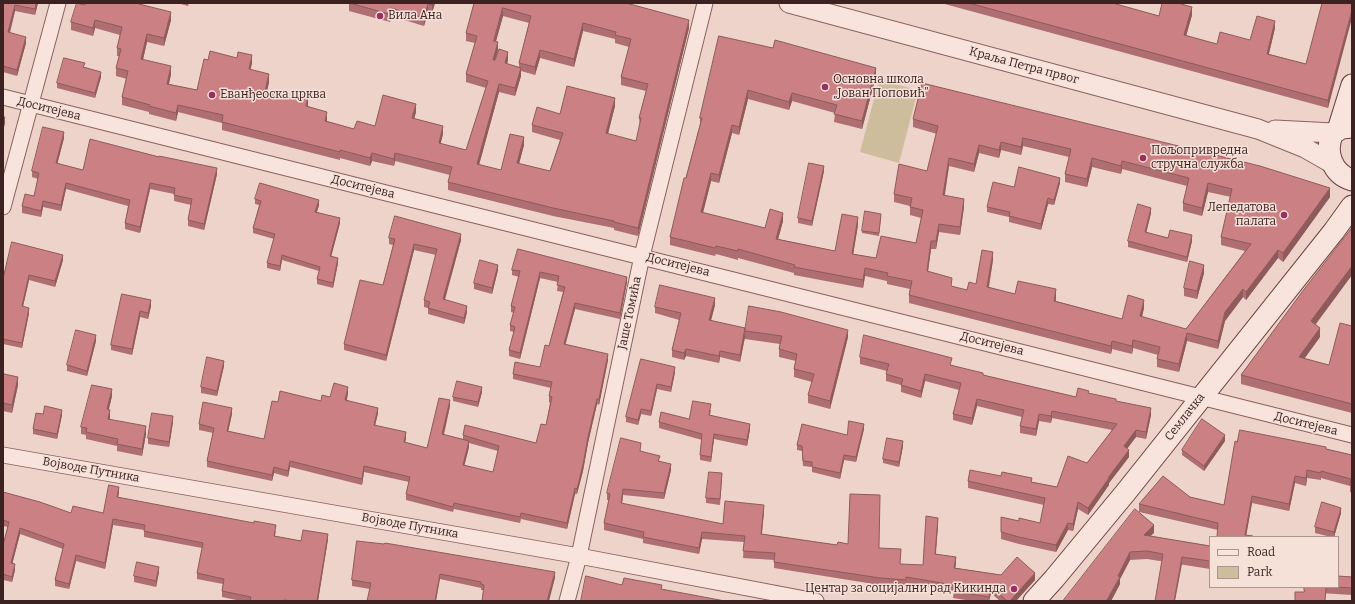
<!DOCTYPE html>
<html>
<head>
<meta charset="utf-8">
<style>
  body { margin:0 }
  #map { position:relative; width:1355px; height:604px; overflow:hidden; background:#eed3ca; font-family:Bitter,serif }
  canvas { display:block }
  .frame { position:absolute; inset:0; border:4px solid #3c2221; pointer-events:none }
  .legend { position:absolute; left:1209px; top:536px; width:130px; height:52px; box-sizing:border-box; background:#f6e1d9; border:1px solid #ac958f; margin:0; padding:5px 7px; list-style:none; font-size:12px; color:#3c2221 }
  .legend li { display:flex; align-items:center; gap:8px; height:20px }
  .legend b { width:20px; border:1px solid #ac958f }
</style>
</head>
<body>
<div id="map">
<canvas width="1355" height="604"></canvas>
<div class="frame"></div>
<ul class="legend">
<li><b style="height:5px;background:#f9e4dd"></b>Road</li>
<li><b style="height:11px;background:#cdbd9d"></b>Park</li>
</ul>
</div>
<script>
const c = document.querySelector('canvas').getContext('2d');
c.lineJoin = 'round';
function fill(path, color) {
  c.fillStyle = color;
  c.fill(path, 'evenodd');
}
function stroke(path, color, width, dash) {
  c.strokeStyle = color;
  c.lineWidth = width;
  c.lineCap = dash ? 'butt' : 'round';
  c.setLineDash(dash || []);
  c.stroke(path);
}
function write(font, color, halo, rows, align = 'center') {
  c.font = font + ' Bitter,serif';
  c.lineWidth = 3;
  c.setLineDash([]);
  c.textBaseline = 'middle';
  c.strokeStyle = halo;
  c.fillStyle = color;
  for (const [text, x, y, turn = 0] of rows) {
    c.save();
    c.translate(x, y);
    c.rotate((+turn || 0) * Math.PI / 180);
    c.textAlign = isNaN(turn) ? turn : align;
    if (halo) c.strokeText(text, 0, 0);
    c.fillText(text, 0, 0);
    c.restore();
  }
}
const green = new Path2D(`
  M 879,80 L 918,90 L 899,163 L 860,152 Z`);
const minor = new Path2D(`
  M 3,97 L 1352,435
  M 3,207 L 58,3
  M 3,455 L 579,556 L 816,601
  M 567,601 L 579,556 L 642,256 L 705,3`);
const tertiary = new Path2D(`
  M 789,3 L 1258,129 L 1305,148 L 1333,164
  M 1275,130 L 1333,133`);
const secondary = new Path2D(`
  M 1352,127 L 1342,128 L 1333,133 C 1324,151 1332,174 1352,180
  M 1338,130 L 1352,85
  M 1034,601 L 1054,579 L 1126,492 L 1334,231 L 1352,206`);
const wall = new Path2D(`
  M 3,3 L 38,3 L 35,15 L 15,11 L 10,33 L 26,43 L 17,76 L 3,72 Z
  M 85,3 L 142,3 L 141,5 L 171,20 L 164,46 L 147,42 L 143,60 L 171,74 L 169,84 L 197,90 L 208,60 L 252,63 L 250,70 L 269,82 L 267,92 L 308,104 L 308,106 L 327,120 L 327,121 L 354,129 L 375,126 L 416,112 L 414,119 L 443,134 L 440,144 L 466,150 L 486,88 L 466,82 L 466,74 L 475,43 L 466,41 L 466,33 L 474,3 L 689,28 L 638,236 L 614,230 L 614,228 L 553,216 L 448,190 L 448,182 L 450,175 L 395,161 L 394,166 L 372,161 L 370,166 L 340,158 L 340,160 L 222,130 L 222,123 L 178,112 L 176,121 L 149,114 L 149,112 L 122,105 L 122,97 L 127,79 L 116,76 L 116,68 L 119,56 L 117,56 L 117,48 L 120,35 L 95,28 L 93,36 L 71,30 L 71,22 L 85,5 ZM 503,16 L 529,23 L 519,63 L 519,67 L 507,64 L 508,60 L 495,60 L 498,50 L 496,41 ZM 583,31 L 615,39 L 615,43 L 629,47 L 621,77 L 621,85 L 646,91 L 639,118 L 640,126 L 636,141 L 608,134 L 615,106 L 560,114 L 532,125 L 532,132 L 560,140 L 550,171 L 519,164 L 524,145 L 501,170 L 479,165 L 499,92 L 515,96 L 521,76 L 521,71 L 535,75 L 540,58 L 574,67 Z
  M 177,3 L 189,3 L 188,6 Z
  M 349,3 L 435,3 L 432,13 L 428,12 L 424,26 L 391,16 L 390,22 L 349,11 Z
  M 941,3 L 1119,3 L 1118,5 L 1159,16 L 1183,5 L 1192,15 L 1186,36 L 1217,44 L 1250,40 L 1275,28 L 1269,54 L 1306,64 L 1352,3 L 1328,108 Z
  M 719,36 L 876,76 L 862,129 L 834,122 L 835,113 L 792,101 L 789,110 L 748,99 L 739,135 L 732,133 L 719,183 L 711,181 L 703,213 L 765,228 L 783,221 L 778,239 L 835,251 L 858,225 L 853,254 L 876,258 L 916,243 L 921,218 L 910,215 L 910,206 L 894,202 L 894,194 L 927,171 L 937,134 L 913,127 L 913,119 L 922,83 L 1330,197 L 1283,262 L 1278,258 L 1246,300 L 1243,297 L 1225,321 L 1218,349 L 1187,341 L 1179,372 L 1157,367 L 1157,359 L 1158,355 L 1133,348 L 1132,354 L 1112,349 L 1111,354 L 909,303 L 909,295 L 910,289 L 887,284 L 887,281 L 865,276 L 863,288 L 794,275 L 794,273 L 738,258 L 738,260 L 716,254 L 715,256 L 670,245 L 670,237 L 700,124 L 700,118 ZM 1023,146 L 1069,157 L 1065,174 L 1065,182 L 1087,187 L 1092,167 L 1121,174 L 1122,169 L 1187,186 L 1183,203 L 1183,211 L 1202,216 L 1208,192 L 1231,197 L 1221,237 L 1221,245 L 1245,251 L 1186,329 L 1142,317 L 1144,308 L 1122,319 L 1056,301 L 1056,297 L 1015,294 L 989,287 L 993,260 L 976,284 L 967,290 L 952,287 L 928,271 L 931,249 L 936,249 L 939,232 L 960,235 L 964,207 L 945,195 L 949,166 L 974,172 L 979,153 L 999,158 L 1001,150 L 1021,155 Z
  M 85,67 L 101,77 L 95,98 L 57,88 L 57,83 Z
  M 64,138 L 57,164 L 83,170 L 217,174 L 204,230 L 188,226 L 188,220 L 191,205 L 174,201 L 174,194 L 150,189 L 140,233 L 125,229 L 125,223 L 128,206 L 66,189 L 61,211 L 43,207 L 41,217 L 22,213 L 22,206 L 34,196 L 38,179 L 32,177 L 32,171 Z
  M 824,171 L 812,226 L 798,223 L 798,218 Z
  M 1060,183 L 1054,205 L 1048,204 L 1041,230 L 1009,222 L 1009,217 L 987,212 L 987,207 L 1014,187 Z
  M 255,199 L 319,205 L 317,212 L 340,223 L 331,256 L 338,263 L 333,288 L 317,284 L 317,279 L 319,271 L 282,260 L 280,271 L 267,268 L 267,263 L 274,239 L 253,233 L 253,228 L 259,205 L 255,204 Z
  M 1151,213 L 1146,232 L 1168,238 L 1192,241 L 1187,262 L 1128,247 L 1128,241 Z
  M 881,216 L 879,236 L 862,233 L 862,231 Z
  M 1352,228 L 1352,275 L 1316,324 L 1320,337 L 1304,359 L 1329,365 L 1352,326 L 1352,413 L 1241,384 L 1241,375 Z
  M 389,238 L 461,240 L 445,300 L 467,312 L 464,324 L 428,314 L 428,308 L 424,307 L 424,300 L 436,255 L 414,250 L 386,361 L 344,350 L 344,344 L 383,285 L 393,245 L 389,244 Z
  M 518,249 L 627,282 L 620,319 L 575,309 L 565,344 L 608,360 L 599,405 L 597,404 L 588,443 L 583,471 L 577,494 L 575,494 L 567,529 L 521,519 L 520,523 L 454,509 L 453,512 L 406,500 L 406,494 L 409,482 L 364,472 L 362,485 L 290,467 L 288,477 L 274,473 L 272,481 L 207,467 L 207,461 L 213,433 L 199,430 L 199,424 L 232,414 L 228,431 L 264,439 L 278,402 L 321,401 L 330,397 L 348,393 L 347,400 L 378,413 L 375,425 L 406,438 L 405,442 L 427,448 L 450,406 L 444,435 L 463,439 L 463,435 L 536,443 L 546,425 L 550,403 L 549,402 L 549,396 L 551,388 L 513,379 L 513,374 L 540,367 L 549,346 L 563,292 L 557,291 L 558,282 L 540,278 L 520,359 L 509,356 L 509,350 L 514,332 L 510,331 L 510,325 L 514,313 L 511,312 L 511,306 L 519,277 L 512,275 L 512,270 ZM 469,443 L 498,451 L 493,472 L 464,466 L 469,447 Z
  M 63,260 L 55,287 L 29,280 L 23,306 L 29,313 L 22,348 L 3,344 L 3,279 Z
  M 498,270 L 492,294 L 474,289 L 474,283 Z
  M 1204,273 L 1197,299 L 1184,296 L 1184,288 Z
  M 122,294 L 151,306 L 148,319 L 140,317 L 132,355 L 111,350 L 111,345 Z
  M 715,305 L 711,321 L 745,328 L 848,337 L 830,409 L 808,403 L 808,395 L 812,382 L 794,377 L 794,369 L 796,361 L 779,357 L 779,349 L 780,344 L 745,339 L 745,337 L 740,362 L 720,357 L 719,363 L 686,356 L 684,360 L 672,357 L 672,350 L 679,320 L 655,313 L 655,307 Z
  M 96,341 L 87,376 L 67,371 L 67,365 Z
  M 860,357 L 952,365 L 983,375 L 1076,397 L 1089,394 L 1116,401 L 1151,415 L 1146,439 L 1136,437 L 1127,448 L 1129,457 L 1109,483 L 1109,485 L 1088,515 L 1078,509 L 1073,531 L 1068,530 L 1056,552 L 1019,544 L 1001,539 L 1001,532 L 1019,521 L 1040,523 L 1044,505 L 968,488 L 968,481 L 1032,482 L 1057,487 L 1087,463 L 1112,430 L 1052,418 L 1051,423 L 1039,421 L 1036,436 L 1020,433 L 1020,426 L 1022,417 L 977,406 L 972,425 L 953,420 L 953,414 L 959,390 L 925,381 L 921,398 L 901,392 L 901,385 L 886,381 L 886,374 L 887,371 L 860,364 Z
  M 641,359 L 675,372 L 671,392 L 657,389 L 651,416 L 641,414 L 638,425 L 626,422 L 626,417 Z
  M 224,366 L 217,396 L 201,393 L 201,387 Z
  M 3,372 L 4,374 L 18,385 L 12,413 L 3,411 Z
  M 482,392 L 478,407 L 453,401 L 453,397 Z
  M 112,396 L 109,409 L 110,417 L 110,420 L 146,434 L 142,456 L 117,451 L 117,446 L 86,439 L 86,435 L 81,434 L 81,427 Z
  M 711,410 L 710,415 L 750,429 L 747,446 L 714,439 L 711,462 L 700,460 L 700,455 L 702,440 L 659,428 L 659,422 L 689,419 Z
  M 43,414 L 62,415 L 57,439 L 33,434 L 33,429 Z
  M 173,422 L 169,447 L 148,444 L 148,438 Z
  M 864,429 L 856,462 L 844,460 L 840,479 L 812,472 L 812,467 L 803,466 L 802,451 L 797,450 L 797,445 L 847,435 Z
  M 1225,441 L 1204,471 L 1182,455 L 1182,450 Z
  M 1237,442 L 1326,449 L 1352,455 L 1352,493 L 1350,492 L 1350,486 L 1321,478 L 1321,480 L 1307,478 L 1306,486 L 1295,483 L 1289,511 L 1252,503 L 1246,535 L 1218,530 L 1139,512 L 1139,504 L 1190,497 L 1224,505 Z
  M 903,446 L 899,467 L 883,463 L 883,459 Z
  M 641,450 L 641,451 L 660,461 L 671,470 L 664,499 L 623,495 L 622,504 L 723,524 L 764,511 L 762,534 L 837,545 L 879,548 L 900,564 L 923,565 L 938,525 L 936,554 L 956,564 L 955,568 L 1035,580 L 1016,601 L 1000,601 L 991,593 L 989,601 L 972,601 L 953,598 L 954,591 L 906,583 L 906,586 L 880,585 L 774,568 L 774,560 L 743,558 L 744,542 L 702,539 L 699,554 L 643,543 L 643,539 L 604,530 L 604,523 L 609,500 L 607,500 L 607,493 Z
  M 722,478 L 720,505 L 706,503 L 706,498 Z
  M 3,492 L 71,513 L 103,513 L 119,492 L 118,498 L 276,531 L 275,536 L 301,541 L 328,539 L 318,601 L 241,601 L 222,597 L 222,591 L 223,584 L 197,579 L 197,573 L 202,548 L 144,537 L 144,530 L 113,525 L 105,569 L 76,561 L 69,589 L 55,586 L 55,580 L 63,549 L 20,534 L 12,564 L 15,570 L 12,582 L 3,580 L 3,545 L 8,527 L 3,526 Z
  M 1341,513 L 1334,537 L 1331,537 L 1315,533 L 1315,527 Z
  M 1154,533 L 1150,536 L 1210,546 L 1210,569 L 1147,559 L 1130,560 L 1120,579 L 1120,584 L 1111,601 L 1063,601 Z
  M 357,541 L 555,578 L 484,590 L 481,590 L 481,588 L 440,579 L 370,589 L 352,586 L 352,580 Z
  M 159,572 L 156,587 L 134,582 L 134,576 Z
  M 1338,576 L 1352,577 L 1352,595 L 1304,592 L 1304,587 L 1338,587 Z`);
const shadedWall = new Path2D(`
  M 36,3 L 38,3 L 35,15 L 35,9 Z
  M 433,3 L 435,3 L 432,13 L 432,5 Z
  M 428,4 L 428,12 L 424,26 L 424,18 Z
  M 15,5 L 15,11 L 8,38 L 8,32 Z
  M 1192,7 L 1192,15 L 1184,43 L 1184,35 Z
  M 391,8 L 391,16 L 390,22 L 390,14 Z
  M 503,8 L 503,16 L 494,48 L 494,41 Z
  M 1352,10 L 1352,18 L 1328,108 L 1328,100 Z
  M 171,12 L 171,20 L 164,46 L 164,38 Z
  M 95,20 L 95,28 L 93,36 L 93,28 Z
  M 689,20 L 689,28 L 638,236 L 638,228 Z
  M 1275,21 L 1275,28 L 1267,61 L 1267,54 Z
  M 583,23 L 583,31 L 574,67 L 574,59 Z
  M 147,34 L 147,42 L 141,67 L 141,59 Z
  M 26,37 L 26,43 L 17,76 L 17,70 Z
  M 498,42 L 498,50 L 493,67 L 493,60 Z
  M 540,50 L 540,58 L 535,75 L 535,67 Z
  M 508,52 L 508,60 L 505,71 L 505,63 Z
  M 252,55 L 252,63 L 249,77 L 249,69 Z
  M 171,66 L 171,74 L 167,92 L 167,84 Z
  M 521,68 L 521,76 L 515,96 L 515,88 Z
  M 876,68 L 876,76 L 862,129 L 862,121 Z
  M 101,72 L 101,77 L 95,98 L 95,93 Z
  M 269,74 L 269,82 L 265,99 L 265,91 Z
  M 499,84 L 499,92 L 477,172 L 477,164 Z
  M 748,90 L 748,99 L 739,135 L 739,127 Z
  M 792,93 L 792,101 L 789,110 L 789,102 Z
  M 308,96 L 308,104 L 306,113 L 306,106 Z
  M 615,98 L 615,106 L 606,141 L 606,133 Z
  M 416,104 L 416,112 L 412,126 L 412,118 Z
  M 178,105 L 178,112 L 176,121 L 176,113 Z
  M 327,112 L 327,120 L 325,129 L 325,121 Z
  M 5,117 L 5,124 L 3,130 L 3,123 Z
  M 732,125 L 732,133 L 719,183 L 719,175 Z
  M 443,126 L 443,134 L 439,151 L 439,143 Z
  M 64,132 L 64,138 L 56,169 L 56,163 Z
  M 524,137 L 524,145 L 517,171 L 517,163 Z
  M 1023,138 L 1023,146 L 1021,155 L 1021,147 Z
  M 1001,142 L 1001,150 L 999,158 L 999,150 Z
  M 979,145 L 979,153 L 974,172 L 974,164 Z
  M 372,153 L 372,161 L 370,166 L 370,158 Z
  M 395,153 L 395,161 L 394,166 L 394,159 Z
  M 949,158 L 949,166 L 943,203 L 943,195 Z
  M 1092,158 L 1092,167 L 1087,187 L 1087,179 Z
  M 1122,161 L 1122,169 L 1121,174 L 1121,166 Z
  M 824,166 L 824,171 L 812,226 L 812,221 Z
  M 217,168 L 217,174 L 204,230 L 204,224 Z
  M 711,173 L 711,181 L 701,220 L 701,212 Z
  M 1060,178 L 1060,183 L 1054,205 L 1054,200 Z
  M 66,183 L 66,189 L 61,211 L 61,205 Z
  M 150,183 L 150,189 L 140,233 L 140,227 Z
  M 1208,183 L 1208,192 L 1202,216 L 1202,208 Z
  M 1330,188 L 1330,197 L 1283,262 L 1283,253 Z
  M 1048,198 L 1048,204 L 1041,230 L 1041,224 Z
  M 964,199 L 964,207 L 960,235 L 960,227 Z
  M 319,200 L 319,205 L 315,217 L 315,212 Z
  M 43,201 L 43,207 L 41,217 L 41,211 Z
  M 1151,208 L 1151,213 L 1145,238 L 1145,232 Z
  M 783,213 L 783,221 L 776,247 L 776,239 Z
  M 858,217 L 858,225 L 852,262 L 852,254 Z
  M 340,218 L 340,223 L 330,261 L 330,256 Z
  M 939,224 L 939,232 L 936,249 L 936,241 Z
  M 461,234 L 461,240 L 443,305 L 443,299 Z
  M 1192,235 L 1192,241 L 1187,262 L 1187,257 Z
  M 931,241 L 931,249 L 927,279 L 927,271 Z
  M 414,244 L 414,250 L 386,361 L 386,355 Z
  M 1278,250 L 1278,258 L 1246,300 L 1246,292 Z
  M 993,252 L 993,260 L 987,295 L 987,287 Z
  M 63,255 L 63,260 L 55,287 L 55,281 Z
  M 282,255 L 282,260 L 280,271 L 280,266 Z
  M 338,258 L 338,263 L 333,288 L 333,283 Z
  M 498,265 L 498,270 L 492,294 L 492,288 Z
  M 1204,265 L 1204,273 L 1197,299 L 1197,291 Z
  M 1352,266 L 1352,275 L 1311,330 L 1311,321 Z
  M 865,268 L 865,276 L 863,288 L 863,280 Z
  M 540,272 L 540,278 L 520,359 L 520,353 Z
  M 29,275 L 29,280 L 22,311 L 22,306 Z
  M 627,277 L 627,282 L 620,319 L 620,313 Z
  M 1056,289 L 1056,297 L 1054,309 L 1054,301 Z
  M 1243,289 L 1243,297 L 1225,321 L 1218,349 L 1218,341 L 1225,312 Z
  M 715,298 L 715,305 L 709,327 L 709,320 Z
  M 151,300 L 151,306 L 148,319 L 148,313 Z
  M 1144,300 L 1144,308 L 1140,324 L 1140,316 Z
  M 575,303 L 575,309 L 564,350 L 564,344 Z
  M 467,306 L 467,312 L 464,324 L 464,318 Z
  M 29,308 L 29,313 L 22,348 L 22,343 Z
  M 140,311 L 140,317 L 132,355 L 132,349 Z
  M 1320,328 L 1320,337 L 1299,366 L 1299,357 Z
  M 848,330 L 848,337 L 830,409 L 830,401 Z
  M 745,331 L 745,337 L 740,362 L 740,355 Z
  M 1187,333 L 1187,341 L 1179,372 L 1179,364 Z
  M 96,335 L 96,341 L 87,376 L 87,371 Z
  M 1133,340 L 1133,348 L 1132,354 L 1132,346 Z
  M 1112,341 L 1112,349 L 1111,354 L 1111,346 Z
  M 686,349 L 686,356 L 684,360 L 684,353 Z
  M 720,351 L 720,357 L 719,363 L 719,356 Z
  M 608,354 L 608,360 L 599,405 L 599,399 Z
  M 224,361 L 224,366 L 217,396 L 217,391 Z
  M 675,367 L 675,372 L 671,392 L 671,387 Z
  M 925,374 L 925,381 L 921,398 L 921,391 Z
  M 18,377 L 18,385 L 12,413 L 12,405 Z
  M 657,384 L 657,389 L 651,416 L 651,411 Z
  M 348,387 L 348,393 L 345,406 L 345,400 Z
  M 482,387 L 482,392 L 478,407 L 478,402 Z
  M 112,389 L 112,396 L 107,416 L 107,409 Z
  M 597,399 L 597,404 L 588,443 L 583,471 L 577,494 L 577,489 L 588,437 Z
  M 977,399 L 977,406 L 972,425 L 972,418 Z
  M 450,400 L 450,406 L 442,440 L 442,434 Z
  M 232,408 L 232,414 L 227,437 L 227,431 Z
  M 378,408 L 378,413 L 374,430 L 374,425 Z
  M 1151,408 L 1151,415 L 1146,439 L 1146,432 Z
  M 641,409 L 641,414 L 638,425 L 638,420 Z
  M 62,410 L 62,415 L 57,439 L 57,434 Z
  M 110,410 L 110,417 L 108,427 L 108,419 Z
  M 1052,411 L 1052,418 L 1051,423 L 1051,416 Z
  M 1039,414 L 1039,421 L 1036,436 L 1036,429 Z
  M 173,416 L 173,422 L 169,447 L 169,442 Z
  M 750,424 L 750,429 L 747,446 L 747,440 Z
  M 864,424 L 864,429 L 856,462 L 856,457 Z
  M 146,426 L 146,434 L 142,456 L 142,449 Z
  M 1136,430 L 1136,437 L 1124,453 L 1124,446 Z
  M 406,432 L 406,438 L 404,448 L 404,442 Z
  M 714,434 L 714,439 L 711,462 L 711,457 Z
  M 1225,435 L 1225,441 L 1204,471 L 1204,466 Z
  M 469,441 L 469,447 L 463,471 L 463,465 Z
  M 903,441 L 903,446 L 899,467 L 899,462 Z
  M 1129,450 L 1129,457 L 1109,483 L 1109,485 L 1088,515 L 1088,508 L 1108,478 Z
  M 844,455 L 844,460 L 840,479 L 840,473 Z
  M 290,461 L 290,467 L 288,477 L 288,471 Z
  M 671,464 L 671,470 L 664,499 L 664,493 Z
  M 364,466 L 364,472 L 362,485 L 362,479 Z
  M 274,467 L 274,473 L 272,481 L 272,475 Z
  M 1307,470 L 1307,478 L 1306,486 L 1306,478 Z
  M 1295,476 L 1295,483 L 1289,511 L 1289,504 Z
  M 119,487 L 119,492 L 117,503 L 117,497 Z
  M 575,488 L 575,494 L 567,529 L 567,523 Z
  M 623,489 L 623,495 L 621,510 L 621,503 Z
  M 1252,496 L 1252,503 L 1246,537 L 1245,535 Z
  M 1078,502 L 1078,509 L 1073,531 L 1073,524 Z
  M 764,505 L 764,511 L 761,540 L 761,534 Z
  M 1341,508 L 1341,513 L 1334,537 L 1334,532 Z
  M 938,518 L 938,525 L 935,560 L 935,554 Z
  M 113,519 L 113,525 L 105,569 L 105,563 Z
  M 1068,523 L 1068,530 L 1056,552 L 1056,545 Z
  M 1154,525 L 1154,533 L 1144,542 L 1144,535 Z
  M 20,528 L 20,534 L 11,569 L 11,563 Z
  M 702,532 L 702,539 L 699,554 L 699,548 Z
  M 328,534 L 328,539 L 318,601 L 317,601 Z
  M 1130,552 L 1130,560 L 1120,579 L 1120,584 L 1111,601 L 1107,600 L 1118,576 Z
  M 76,555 L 76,561 L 69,589 L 69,584 Z
  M 956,557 L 956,564 L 954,574 L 954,568 Z
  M 1182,557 L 1182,564 L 1175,601 L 1174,601 Z
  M 15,564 L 15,570 L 12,582 L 12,577 Z
  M 159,567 L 159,572 L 156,587 L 156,581 Z
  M 555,572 L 555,578 L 549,601 L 547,601 Z
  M 1035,573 L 1035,580 L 1016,601 L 1010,601 Z
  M 440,574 L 440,579 L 436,601 L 435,601 Z
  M 991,586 L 991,593 L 989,601 L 989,597 Z`);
const building = new Path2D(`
  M 3,3 L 36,3 L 35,9 L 15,5 L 8,32 L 26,37 L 17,70 L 3,66 Z
  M 77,3 L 85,5 L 85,3 L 140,3 L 139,4 L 171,12 L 164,38 L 147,34 L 141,59 L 171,66 L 167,84 L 197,90 L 204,59 L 208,60 L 210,51 L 237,58 L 238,52 L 252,55 L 249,69 L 269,74 L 265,91 L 295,99 L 297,93 L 308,96 L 306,106 L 327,112 L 325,121 L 354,129 L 357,121 L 375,126 L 383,95 L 416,104 L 412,118 L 443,126 L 439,143 L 466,150 L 488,81 L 466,74 L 477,36 L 466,33 L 474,3 L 626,3 L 689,20 L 638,228 L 614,222 L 614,221 L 553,208 L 448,182 L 452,167 L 395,153 L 394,159 L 372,153 L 370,158 L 340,150 L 340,152 L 222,122 L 223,115 L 178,105 L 176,113 L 149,106 L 150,105 L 122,97 L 128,71 L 116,68 L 121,49 L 117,48 L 122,27 L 95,20 L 93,28 L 71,22 ZM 503,8 L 531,16 L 519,63 L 535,67 L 540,50 L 574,59 L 583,23 L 616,32 L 615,35 L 631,39 L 621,77 L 648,84 L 639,118 L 641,118 L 636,141 L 606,133 L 615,98 L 567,86 L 560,114 L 537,107 L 532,125 L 563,133 L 550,171 L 517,163 L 524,137 L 510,134 L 501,170 L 477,164 L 499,84 L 515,88 L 521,68 L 505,63 L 508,52 L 499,49 L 495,60 L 493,60 L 498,42 L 494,41 Z
  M 350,3 L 433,3 L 432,5 L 428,4 L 424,18 L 391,8 L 390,14 Z
  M 969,3 L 1116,3 L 1116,4 L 1159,16 L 1162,3 L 1182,3 L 1181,4 L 1192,7 L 1184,35 L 1217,44 L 1220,32 L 1250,40 L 1257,16 L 1275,21 L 1267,54 L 1306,64 L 1322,3 L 1352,3 L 1352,10 L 1328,100 Z
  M 719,36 L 773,48 L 775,40 L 876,68 L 862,121 L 834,114 L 837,105 L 792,93 L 789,102 L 748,90 L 739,127 L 732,125 L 719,175 L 711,173 L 701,212 L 765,228 L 770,209 L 783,213 L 776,239 L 835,251 L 842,214 L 858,217 L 852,254 L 876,258 L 881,236 L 916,243 L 923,210 L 910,207 L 912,198 L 894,194 L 899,164 L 927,171 L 938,126 L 913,119 L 922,83 L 1260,166 L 1330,188 L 1283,253 L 1278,250 L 1246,292 L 1243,289 L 1225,312 L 1218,341 L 1187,333 L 1179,364 L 1157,359 L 1160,347 L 1133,340 L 1132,346 L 1112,341 L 1111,346 L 909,295 L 912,281 L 887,276 L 888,273 L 865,268 L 863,280 L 794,267 L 795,265 L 738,249 L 738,251 L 716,246 L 715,248 L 670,237 L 684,178 L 686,178 L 702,118 L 700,118 ZM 1023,138 L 1071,149 L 1065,174 L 1087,179 L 1092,158 L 1121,166 L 1122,161 L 1189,178 L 1183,203 L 1202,208 L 1208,183 L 1232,189 L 1221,237 L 1251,244 L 1186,329 L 1140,316 L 1144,300 L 1128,295 L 1122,319 L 1054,301 L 1056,289 L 1018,281 L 1015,294 L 987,287 L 993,252 L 982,250 L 976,284 L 969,282 L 967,290 L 951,286 L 952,278 L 927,271 L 931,241 L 936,241 L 939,224 L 960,227 L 964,199 L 943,195 L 949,158 L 974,164 L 979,145 L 999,150 L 1001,142 L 1021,147 Z
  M 64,58 L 85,63 L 83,67 L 101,72 L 95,93 L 57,83 Z
  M 3,117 L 5,117 L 3,123 Z
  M 43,127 L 64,132 L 56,163 L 83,170 L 90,139 L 159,157 L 159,156 L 217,168 L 204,224 L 188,220 L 192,199 L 174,195 L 175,188 L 150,183 L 140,227 L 125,223 L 130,200 L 66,183 L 61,205 L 43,201 L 41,211 L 22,206 L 25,194 L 34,196 L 39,173 L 32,171 Z
  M 809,163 L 824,166 L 812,221 L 798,218 Z
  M 1019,167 L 1060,178 L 1054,200 L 1048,198 L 1041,224 L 1009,216 L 1010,212 L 987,207 L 993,182 L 1014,187 Z
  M 260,183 L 319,200 L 315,212 L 340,218 L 330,256 L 338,258 L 333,283 L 317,279 L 320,267 L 282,255 L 280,266 L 267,263 L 275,234 L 253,228 L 261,201 L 255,199 Z
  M 1138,204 L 1151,208 L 1145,232 L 1168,238 L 1170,230 L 1192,235 L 1187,257 L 1128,241 Z
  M 865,211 L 881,214 L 879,233 L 862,231 Z
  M 395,216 L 461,234 L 443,299 L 467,306 L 464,318 L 428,308 L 430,302 L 424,300 L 437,249 L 414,244 L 386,355 L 344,344 L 360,280 L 383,285 L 395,239 L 389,238 Z
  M 1352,228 L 1352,266 L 1311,321 L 1320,328 L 1299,357 L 1329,365 L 1340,323 L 1352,326 L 1352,404 L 1241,375 L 1302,292 Z
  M 12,242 L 63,255 L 55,281 L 29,275 L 22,306 L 29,308 L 22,343 L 3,339 L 3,279 Z
  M 518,249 L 627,277 L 620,313 L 575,303 L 564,344 L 608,354 L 599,399 L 597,399 L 588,437 L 583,465 L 577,489 L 575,488 L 567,523 L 521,513 L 520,517 L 454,503 L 453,507 L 406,494 L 410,477 L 364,466 L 362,479 L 290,461 L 288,471 L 274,467 L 272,475 L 207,461 L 214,428 L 199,424 L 203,402 L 232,408 L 227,431 L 264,439 L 272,401 L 278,402 L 280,391 L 321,401 L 322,395 L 330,397 L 334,383 L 348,387 L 345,400 L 378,408 L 374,425 L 406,432 L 404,442 L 427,448 L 439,398 L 450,400 L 442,434 L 469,441 L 463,465 L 493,472 L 499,446 L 463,435 L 465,425 L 536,443 L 541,424 L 546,425 L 552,397 L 549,396 L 552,382 L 513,374 L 515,362 L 540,367 L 545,345 L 549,346 L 565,287 L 557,285 L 559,276 L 540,272 L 520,353 L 509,350 L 515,327 L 510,325 L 515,307 L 511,306 L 520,271 L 512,270 Z
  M 480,260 L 498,265 L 492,288 L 474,283 Z
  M 1190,261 L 1204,265 L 1197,291 L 1184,288 Z
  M 660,285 L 715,298 L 709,320 L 745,328 L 740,355 L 720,351 L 719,356 L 686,349 L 684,353 L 672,350 L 681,313 L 655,307 Z
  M 122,294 L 151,300 L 148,313 L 140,311 L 132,349 L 111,345 Z
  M 749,306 L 781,312 L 848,330 L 830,401 L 808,395 L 814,374 L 794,369 L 797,354 L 779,349 L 782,336 L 745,331 Z
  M 76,330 L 96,335 L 87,371 L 67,365 Z
  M 864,335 L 952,358 L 950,365 L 983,373 L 983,375 L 1076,397 L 1078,388 L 1089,391 L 1088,393 L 1116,399 L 1116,401 L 1151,408 L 1146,432 L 1136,430 L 1124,446 L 1129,450 L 1108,478 L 1109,478 L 1088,508 L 1078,502 L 1073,524 L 1068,523 L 1056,545 L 1019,537 L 1001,532 L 1001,517 L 1019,521 L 1019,518 L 1040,523 L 1045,498 L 968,481 L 970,470 L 1001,476 L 1002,472 L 1032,478 L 1031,482 L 1057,487 L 1068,456 L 1087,463 L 1117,424 L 1052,411 L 1051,416 L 1039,414 L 1036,429 L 1020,426 L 1024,410 L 977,399 L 972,418 L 953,414 L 961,383 L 925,374 L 921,391 L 901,385 L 903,379 L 886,374 L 889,364 L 860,357 Z
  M 207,357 L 224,361 L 217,391 L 201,387 Z
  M 641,359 L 675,367 L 671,387 L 657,384 L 651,411 L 641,409 L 638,420 L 626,417 Z
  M 3,372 L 4,374 L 18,377 L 12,405 L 3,403 Z
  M 457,381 L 482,387 L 478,402 L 453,397 Z
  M 92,385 L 112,389 L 107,409 L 110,410 L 108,419 L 146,426 L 142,449 L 117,444 L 118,439 L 86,432 L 87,428 L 81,427 Z
  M 693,401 L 711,404 L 709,415 L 750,424 L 747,440 L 714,434 L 711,457 L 700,455 L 702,434 L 659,422 L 661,412 L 689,419 Z
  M 45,406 L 62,410 L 57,434 L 33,429 L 36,413 L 43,414 Z
  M 152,413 L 173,416 L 169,442 L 148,438 Z
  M 1202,419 L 1225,435 L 1204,466 L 1182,450 Z
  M 849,421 L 864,424 L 856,457 L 844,455 L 840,473 L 812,467 L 812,462 L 803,461 L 802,446 L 797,445 L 802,424 L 847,435 Z
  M 1240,430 L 1326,447 L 1326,449 L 1352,455 L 1352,485 L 1350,485 L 1351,479 L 1321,471 L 1321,473 L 1307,470 L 1306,478 L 1295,476 L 1289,504 L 1252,496 L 1245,535 L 1253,536 L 1253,537 L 1217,537 L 1218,523 L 1139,504 L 1163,476 L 1190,497 L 1224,505 L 1235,441 L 1237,442 Z
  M 621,438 L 641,443 L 640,451 L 660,456 L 658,461 L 671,464 L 664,493 L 623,489 L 621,503 L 723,524 L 725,501 L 764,505 L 761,534 L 837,545 L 838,542 L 848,544 L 850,494 L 880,495 L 879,548 L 901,549 L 900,564 L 923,565 L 926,516 L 938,518 L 935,554 L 956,557 L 954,568 L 1001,575 L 1017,557 L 1035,573 L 1010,601 L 1007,601 L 991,586 L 989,597 L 953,591 L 954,585 L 906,577 L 906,580 L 880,578 L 774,562 L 775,553 L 743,551 L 745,536 L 702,532 L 699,548 L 643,537 L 644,532 L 604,523 L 610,494 L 607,493 Z
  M 887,438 L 903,441 L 899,462 L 883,459 Z
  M 709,472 L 722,473 L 720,499 L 706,498 Z
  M 109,485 L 119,487 L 117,497 L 254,523 L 254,521 L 276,525 L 274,536 L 301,541 L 303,530 L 328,534 L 317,601 L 292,601 L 284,600 L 284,601 L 250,601 L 251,597 L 222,591 L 224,579 L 197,573 L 203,543 L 144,531 L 145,525 L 113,519 L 105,563 L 76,555 L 69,584 L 55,580 L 64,544 L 20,528 L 11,563 L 15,564 L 12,577 L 3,574 L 3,545 L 9,522 L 3,520 L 3,492 L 40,502 L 71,513 L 73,506 L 103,513 Z
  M 1322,502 L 1341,508 L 1334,532 L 1315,527 Z
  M 1135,509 L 1154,525 L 1144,535 L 1210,546 L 1210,561 L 1182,557 L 1174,601 L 1155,601 L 1163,554 L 1147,551 L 1130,552 L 1118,576 L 1120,577 L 1107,600 L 1111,601 L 1063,601 Z
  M 357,541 L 384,544 L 385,543 L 555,572 L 547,601 L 482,601 L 484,585 L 481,584 L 481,582 L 440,574 L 435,601 L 367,601 L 371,583 L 352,580 Z
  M 137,562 L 159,567 L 156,581 L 134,576 Z
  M 1338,573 L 1338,576 L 1352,577 L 1352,588 L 1337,587 L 1338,587 Z
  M 586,576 L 622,585 L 624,578 L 662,585 L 661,589 L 725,601 L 581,601 Z
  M 1304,587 L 1326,587 L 1325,601 L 1295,601 L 1295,592 L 1304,592 Z`);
const markers = [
  [380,16,4,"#992f5f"],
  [825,87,4,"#992f5f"],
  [212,95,4,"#992f5f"],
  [1143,158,4,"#992f5f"],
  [1284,215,4,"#992f5f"],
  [1014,589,4,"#992f5f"]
];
const poiNames = [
  ["Вила Ана",388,16],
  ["Основна школа",833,80],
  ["„Јован Поповић”",833,94],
  ["Еванђеоска црква",220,95],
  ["Пољопривредна",1151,151],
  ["стручна служба",1151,165],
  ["Лепедатова",1276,208,"right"],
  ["палата",1276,222,"right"],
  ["Центар за социјални рад Кикинда",1006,589,"right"]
];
const streetNames = [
  ["Краља Петра првог",1024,66,15],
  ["Доситејева",49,109,14],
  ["Доситејева",363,187,14],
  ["Доситејева",678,265,14],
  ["Јаше Томића",630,313,-78],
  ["Доситејева",992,344,14],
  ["Семлачка",1185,417,-52],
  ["Доситејева",1306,424,14],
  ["Војводе Путника",91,470,10],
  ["Војводе Путника",410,526,10]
];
fill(green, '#cdbd9d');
stroke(minor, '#8b625e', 17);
stroke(tertiary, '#8b625e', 21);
stroke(secondary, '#6d4341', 23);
stroke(minor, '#f9e4dd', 15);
stroke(tertiary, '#f9e4dd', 19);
stroke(secondary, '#f9e4dd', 21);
fill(wall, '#af6e71');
fill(shadedWall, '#8e5a5c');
fill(building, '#cb8083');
stroke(building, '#8e5a5c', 1);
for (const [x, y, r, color] of markers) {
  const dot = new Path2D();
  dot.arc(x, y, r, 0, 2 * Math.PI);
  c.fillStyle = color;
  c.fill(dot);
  stroke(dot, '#f6e1d9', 1.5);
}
write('12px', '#3c2221', '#f6e1d9', poiNames, 'left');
write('12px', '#3c2221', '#f6e1d9', streetNames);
</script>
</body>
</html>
